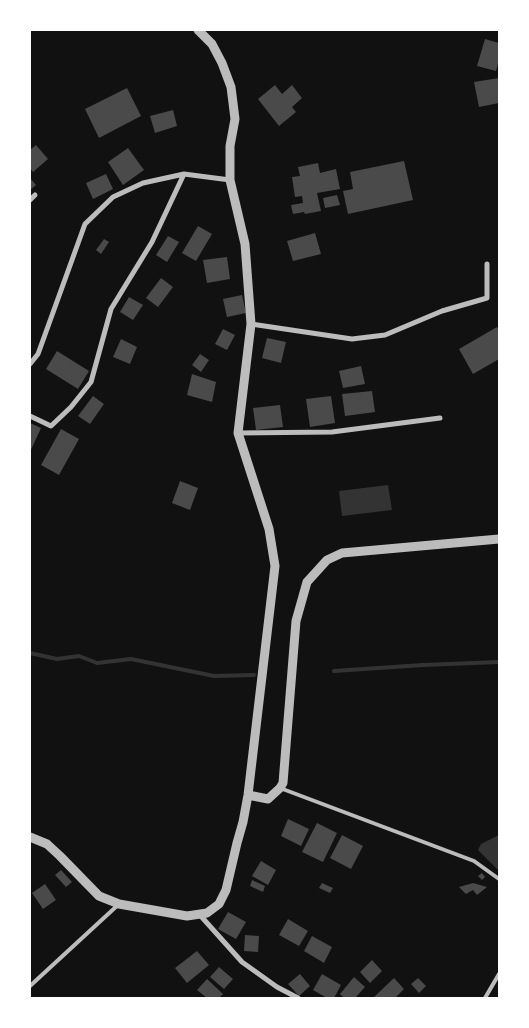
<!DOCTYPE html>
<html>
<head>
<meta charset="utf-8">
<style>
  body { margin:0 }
  #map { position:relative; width:529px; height:1028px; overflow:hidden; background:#111; font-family:Inter,sans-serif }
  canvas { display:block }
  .frame { position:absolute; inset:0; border:31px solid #fff; pointer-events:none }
</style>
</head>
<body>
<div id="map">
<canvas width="529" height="1028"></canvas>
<div class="frame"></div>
</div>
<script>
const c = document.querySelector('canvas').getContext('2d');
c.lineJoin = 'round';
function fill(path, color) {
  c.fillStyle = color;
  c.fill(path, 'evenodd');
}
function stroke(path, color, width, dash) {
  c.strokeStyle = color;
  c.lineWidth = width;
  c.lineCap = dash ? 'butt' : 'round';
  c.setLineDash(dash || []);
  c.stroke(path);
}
const water = new Path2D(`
  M 388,485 L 392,510 L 342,516 L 339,491 Z
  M 499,835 L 499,871 L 478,850 L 481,844 Z`);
const stream = new Path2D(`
  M 30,653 L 57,659 L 79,656 L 97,663 L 131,659 L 214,676 L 254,675
  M 334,671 L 423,665 L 499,662`);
const building = new Path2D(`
  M 485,39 L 499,43 L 499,60 L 496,71 L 477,66 Z
  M 499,78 L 499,103 L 479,107 L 474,82 Z
  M 275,85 L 282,94 L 292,85 L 302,98 L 292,107 L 296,112 L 279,126 L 258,99 Z
  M 127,88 L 141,116 L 99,138 L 85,109 Z
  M 173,110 L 177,126 L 155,133 L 150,116 Z
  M 36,145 L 48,159 L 33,172 L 30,168 L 30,150 Z
  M 128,148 L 144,170 L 123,185 L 108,162 Z
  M 404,161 L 413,200 L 348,214 L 343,191 L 353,189 L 350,172 Z
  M 318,163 L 320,173 L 336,169 L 340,189 L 317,193 L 321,211 L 305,214 L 304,212 L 293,214 L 291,205 L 303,203 L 302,196 L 295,197 L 292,177 L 300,176 L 298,167 Z
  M 106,174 L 113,189 L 93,199 L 86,183 Z
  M 30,178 L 36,185 L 30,190 Z
  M 337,195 L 340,205 L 325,208 L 323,198 Z
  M 198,226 L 212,234 L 196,261 L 182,253 Z
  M 315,233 L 321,254 L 293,261 L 287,241 Z
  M 168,236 L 179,242 L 167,262 L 156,255 Z
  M 104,239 L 109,242 L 101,254 L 96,250 Z
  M 227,257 L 230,279 L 207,283 L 203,260 Z
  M 161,278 L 173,287 L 158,307 L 146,298 Z
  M 242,295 L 246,313 L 227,317 L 223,299 Z
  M 129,297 L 143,305 L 133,320 L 120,312 Z
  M 497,327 L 499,331 L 499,359 L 473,374 L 459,349 Z
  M 223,329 L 235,335 L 227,350 L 215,344 Z
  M 267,338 L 286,342 L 281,363 L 262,358 Z
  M 121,339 L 137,347 L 130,364 L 113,357 Z
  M 57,351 L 89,371 L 78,389 L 46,369 Z
  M 200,354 L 209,360 L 201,372 L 192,365 Z
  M 361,366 L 365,384 L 343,388 L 339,371 Z
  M 192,374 L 216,382 L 212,402 L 187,395 Z
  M 372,391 L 375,412 L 345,416 L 342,394 Z
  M 93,396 L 104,404 L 90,424 L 78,416 Z
  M 331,396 L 335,423 L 310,427 L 306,399 Z
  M 280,405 L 283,427 L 256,430 L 253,408 Z
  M 30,423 L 41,428 L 30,452 Z
  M 61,429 L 79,439 L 59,475 L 41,465 Z
  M 180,481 L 198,488 L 190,510 L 172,503 Z
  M 288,819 L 309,829 L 301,846 L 281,836 Z
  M 317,823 L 337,833 L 323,862 L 302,852 Z
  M 342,835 L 363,846 L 351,869 L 330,858 Z
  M 261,861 L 276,870 L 268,885 L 252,876 Z
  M 61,870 L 72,882 L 66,887 L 55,875 Z
  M 482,873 L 485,877 L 482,880 L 478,876 Z
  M 252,880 L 265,886 L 263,892 L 250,886 Z
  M 322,883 L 333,888 L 330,893 L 319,888 Z
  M 473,883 L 487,887 L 477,895 L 473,890 L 466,894 L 459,887 Z
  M 45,884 L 56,900 L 43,909 L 32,893 Z
  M 228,912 L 246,922 L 236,939 L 218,929 Z
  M 288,919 L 308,931 L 299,946 L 279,935 Z
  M 245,935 L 259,936 L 258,952 L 244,951 Z
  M 312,936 L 332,947 L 324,963 L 304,951 Z
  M 197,951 L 209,965 L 187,983 L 175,968 Z
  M 372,960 L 382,971 L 370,983 L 360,972 Z
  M 219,967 L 233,979 L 224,989 L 210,977 Z
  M 300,974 L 310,986 L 299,996 L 288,984 Z
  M 322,974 L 341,985 L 334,998 L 327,998 L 313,990 Z
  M 354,977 L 365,987 L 355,998 L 344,998 L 340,994 Z
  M 394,978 L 404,989 L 395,998 L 373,998 Z
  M 418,978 L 426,986 L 419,993 L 411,984 Z
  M 207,979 L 223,994 L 219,998 L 207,998 L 197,990 Z`);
const service = new Path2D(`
  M 280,788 L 474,861 L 499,879
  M 30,986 L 119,904
  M 485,998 L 499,974`);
const minor = new Path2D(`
  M 30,200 L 35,195
  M 251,324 L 352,339 L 385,335 L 442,311 L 487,298 L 487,264
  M 30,364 L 38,354 L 85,224 L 113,197 L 143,183 L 184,174
  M 30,416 L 51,426 L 71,407 L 91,382 L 111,309 L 152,242 L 184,174 L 230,180
  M 238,433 L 332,432 L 440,418
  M 199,914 L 242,962 L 277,987 L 298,998`);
const tertiary = new Path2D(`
  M 248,795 L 268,799 L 280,788 L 283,783 L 296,621 L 307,582 L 327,560 L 342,553 L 499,539
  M 30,837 L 47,844 L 60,856 L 99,896 L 119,904 L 187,916 L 207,913 L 219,904 L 226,890 L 237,843 L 243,822 L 248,795 L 275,566 L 269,529 L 238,433 L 251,324 L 245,244 L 230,180 L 230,146 L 235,119 L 231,87 L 222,63 L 212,44 L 198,30`);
fill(water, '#333');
stroke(stream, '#333', 4);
fill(building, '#4a4a4a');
stroke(service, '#bcbcbc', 4);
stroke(minor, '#bcbcbc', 5);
stroke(tertiary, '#bcbcbc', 9);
</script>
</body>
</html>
